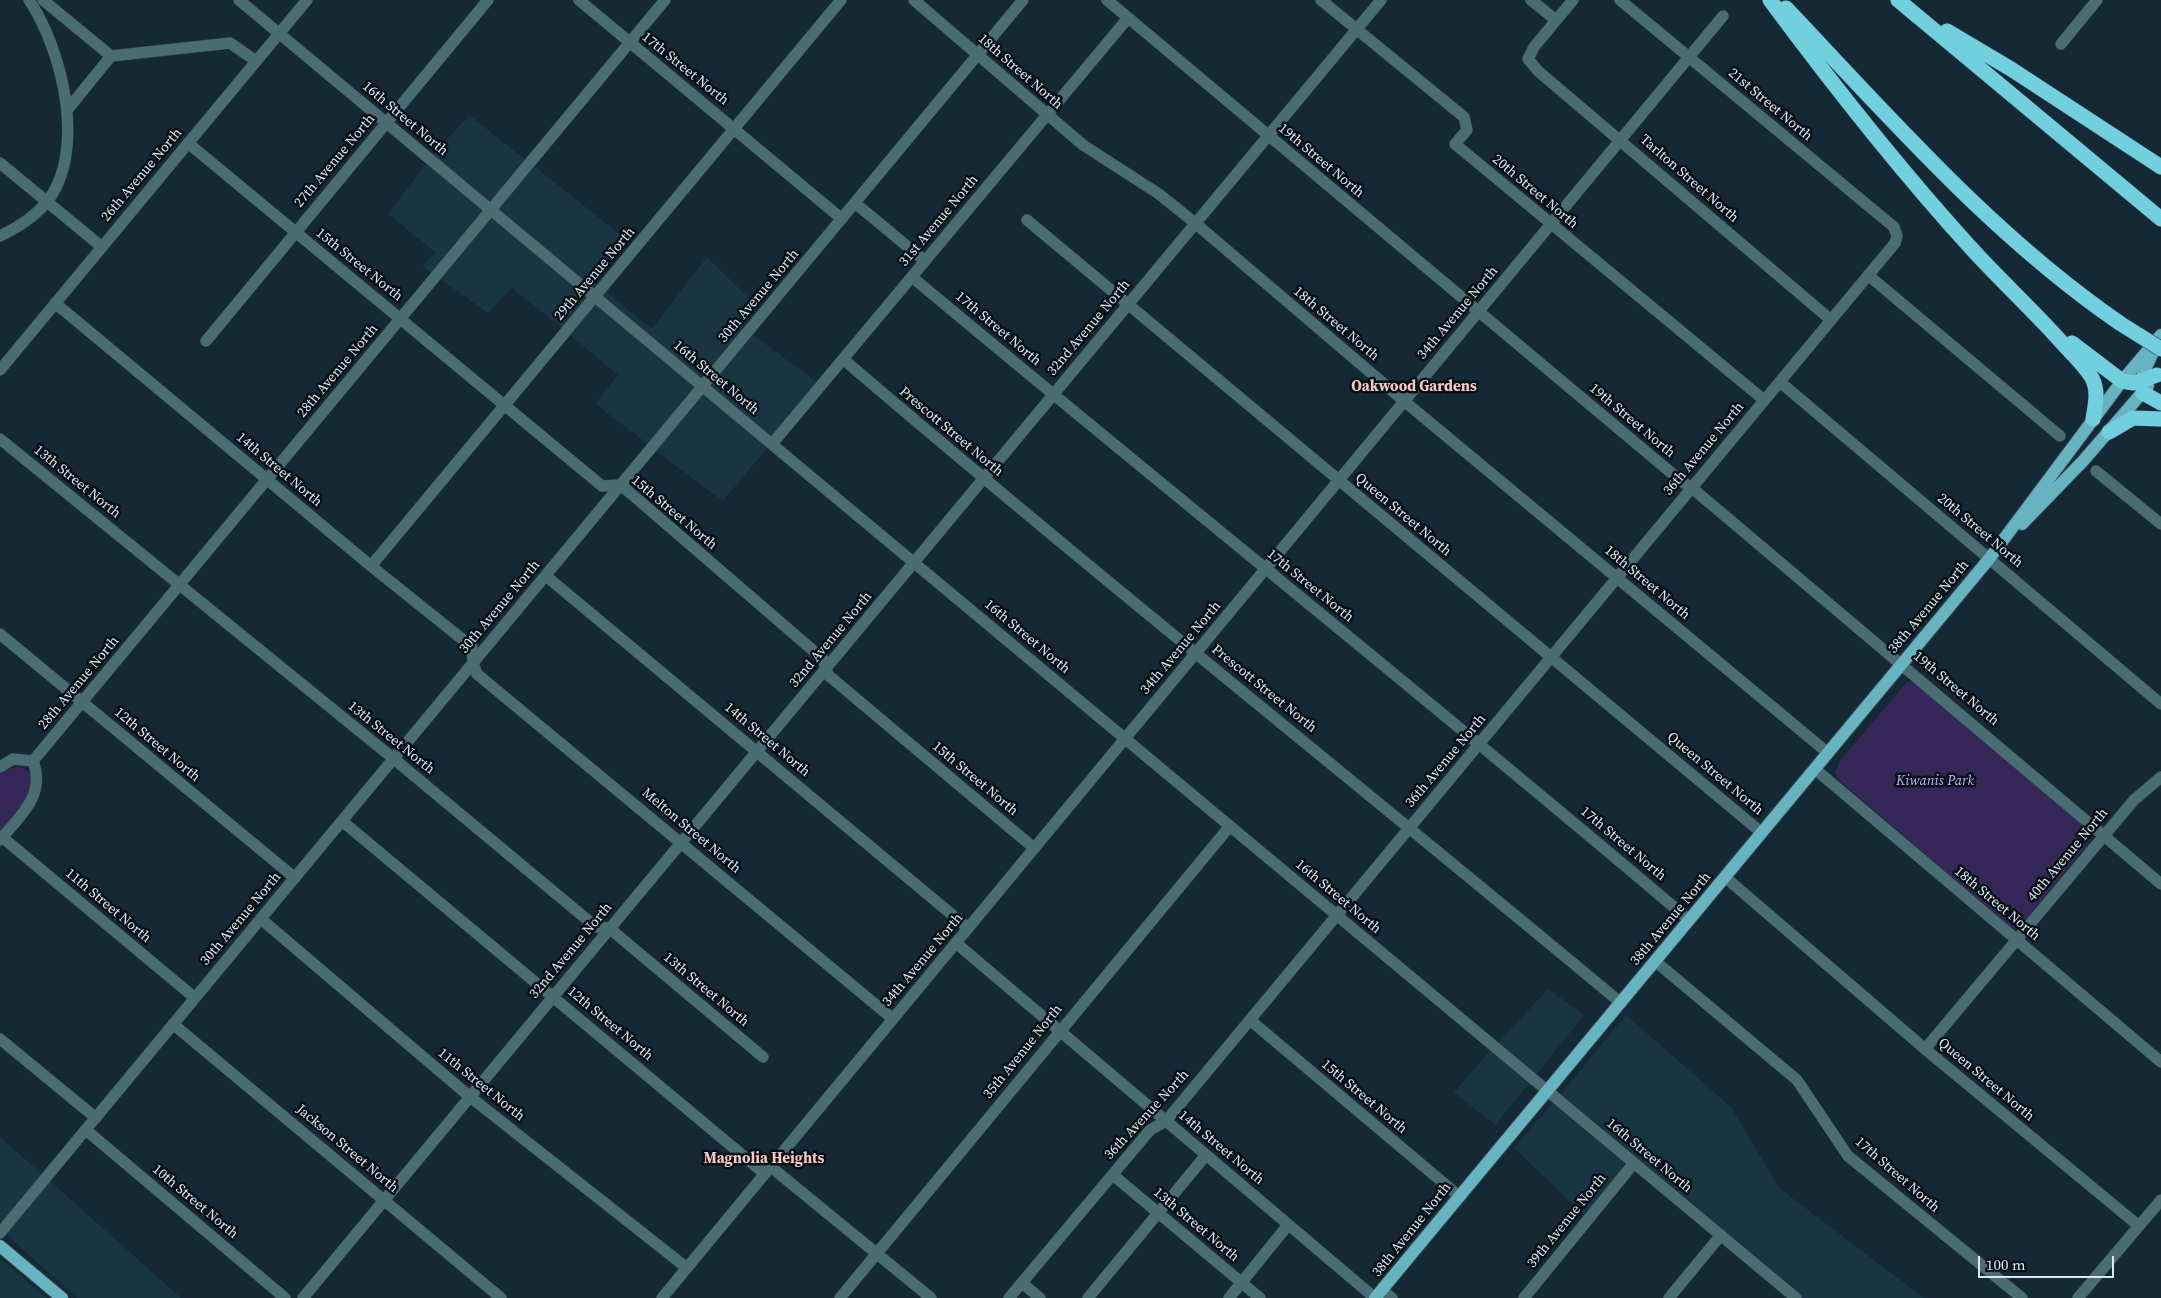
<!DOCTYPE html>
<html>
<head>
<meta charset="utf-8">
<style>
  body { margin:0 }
  #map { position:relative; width:2161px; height:1298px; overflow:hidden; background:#142935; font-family:"Source Serif 4",serif }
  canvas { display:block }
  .scale { position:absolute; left:1978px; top:1256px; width:136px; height:22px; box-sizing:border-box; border:2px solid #dbe8f0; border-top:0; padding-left:6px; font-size:15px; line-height:18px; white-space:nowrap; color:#dbe8f0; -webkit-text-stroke:4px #081016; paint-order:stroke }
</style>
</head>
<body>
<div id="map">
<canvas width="2161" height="1298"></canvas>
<div class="scale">100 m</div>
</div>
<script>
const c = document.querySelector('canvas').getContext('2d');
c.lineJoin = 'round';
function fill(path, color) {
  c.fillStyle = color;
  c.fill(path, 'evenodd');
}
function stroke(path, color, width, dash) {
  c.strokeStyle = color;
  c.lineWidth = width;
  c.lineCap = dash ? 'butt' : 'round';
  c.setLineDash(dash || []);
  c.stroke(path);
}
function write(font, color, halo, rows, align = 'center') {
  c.font = font + ' "Source Serif 4",serif';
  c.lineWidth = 5;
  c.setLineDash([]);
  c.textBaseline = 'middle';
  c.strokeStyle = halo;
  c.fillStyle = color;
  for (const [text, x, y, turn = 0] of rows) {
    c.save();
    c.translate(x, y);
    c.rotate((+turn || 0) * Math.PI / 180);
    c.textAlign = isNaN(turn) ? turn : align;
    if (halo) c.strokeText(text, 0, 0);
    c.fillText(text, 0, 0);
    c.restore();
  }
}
const built = new Path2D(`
  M 469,115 L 526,160 L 490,203 L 433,155 Z
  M 427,162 L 484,210 L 432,273 L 422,266 L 436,253 L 388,214 Z
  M 534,166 L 627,240 L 592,280 L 598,285 L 594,290 L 498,210 Z
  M 492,217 L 588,297 L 562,328 L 512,288 L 488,313 L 440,279 Z
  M 707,257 L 754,303 L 737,323 L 744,328 L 702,379 L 602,296 L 606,292 L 652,329 Z
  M 596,304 L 696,387 L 648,444 L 595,404 L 618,375 L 570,335 Z
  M 753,335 L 817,382 L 771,437 L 710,386 Z
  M 704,393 L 768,447 L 723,501 L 656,451 Z
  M 1548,989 L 1584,1015 L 1536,1075 L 1498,1043 Z
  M 1626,1015 L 1731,1107 L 1779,1188 L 1924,1298 L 1803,1298 L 1560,1095 Z
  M 1491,1050 L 1530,1082 L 1495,1125 L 1454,1092 Z
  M 1553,1102 L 1627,1163 L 1584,1215 L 1514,1148 Z
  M 0,1137 L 42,1174 L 0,1225 Z
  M 50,1181 L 181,1298 L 77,1298 L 6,1234 Z
  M 0,1261 L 3,1261 L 47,1298 L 0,1298 Z`);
const green = new Path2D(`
  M 1912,680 L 1917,682 L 2088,830 C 2091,836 2091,839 2087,845 L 2022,924 L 2015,928 L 2009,926 L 1840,781 L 1835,773 L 1840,761 L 1906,683 Z
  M 18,766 L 29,772 C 39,794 13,816 0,832 L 0,773 Z`);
const minor = new Path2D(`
  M 43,0 L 111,56
  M 239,0 L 1796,1298
  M 579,0 L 842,219
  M 914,0 L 1083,145 L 1159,194 L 1195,223 L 1404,401 L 1828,753
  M 1107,0 L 1681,481 L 1692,488 L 2161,884
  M 1321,0 L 1464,117 L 1467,130 L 1455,144 L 1764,400
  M 1531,0 L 1556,20
  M 1573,0 L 1534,47 L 1528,59 L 1538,71 L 1831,320
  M 2061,44 L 2097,0
  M 68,109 L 111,56 L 230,43 L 256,61
  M 188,143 L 602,486 L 621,485 L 823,659 L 828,675 L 1034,848
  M 0,163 L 102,247
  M 855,203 L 925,261
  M 1027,220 L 1762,833
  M 0,236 C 17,228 33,218 46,203 C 88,152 62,49 29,0
  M 1868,275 L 2060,436
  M 912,277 C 1170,493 1433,702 1689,920
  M 55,303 L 371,566 L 472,647 L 473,663 L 477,674 L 893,1019
  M 206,341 L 488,0
  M 843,359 C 1099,578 1362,787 1621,1003
  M 0,370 L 307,0
  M 1780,382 L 2161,704
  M 0,439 L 394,759 L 596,927 L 609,928 L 763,1057
  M 772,444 L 1128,18
  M 2096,471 L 2161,524
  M 371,566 L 841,0
  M 546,576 L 968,928
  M 0,634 L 295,878
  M 33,761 L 665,0
  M 0,767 L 13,759 L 33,761
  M 1815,769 L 2161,1062
  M 342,821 L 765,1174
  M 2,837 L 195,998
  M 0,840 C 20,816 46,795 33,761
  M 1725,877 L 1925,1049 L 2139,1226
  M 261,919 L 469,1096 L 687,1268
  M 956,943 L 1375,1298
  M 1655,961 L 1797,1080 L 1848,1156 L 2022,1298
  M 1250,1020 L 1459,1196
  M 173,1024 L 501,1298
  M 0,1039 L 96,1118
  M 1925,1049 L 2134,800 L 2161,777
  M 86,1130 L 285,1298
  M 771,1167 L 931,1298
  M 1113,1175 L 1260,1298
  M 0,1233 L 1023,0
  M 1022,1283 L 1040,1298
  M 1382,1290 L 1392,1298
  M 303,1298 L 1381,0
  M 662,1298 L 1723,16
  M 840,1298 L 1230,826
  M 1009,1298 L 1150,1130 L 1166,1121 L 1895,243 L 1897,236 L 1894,227 L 1620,0
  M 1088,1298 L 1206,1155
  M 1229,1298 L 1288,1225
  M 1524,1298 L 1634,1163
  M 1669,1298 L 1721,1235
  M 2078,1298 L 2161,1200`);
const major = new Path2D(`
  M 2142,388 L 2143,374 L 2154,350
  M 2022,524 L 2083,461 L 2148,386
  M 0,1246 L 62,1298
  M 1375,1298 L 1989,559 L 2122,381 L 2161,335`);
const highway = new Path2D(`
  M 1770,0 C 1833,85 1899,169 1971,248 C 2001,281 2035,312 2065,346 C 2074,356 2086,367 2092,378 C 2099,391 2095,406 2093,419
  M 1898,0 L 2161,219
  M 1786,8 C 1892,120 1994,237 2121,324
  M 1947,31 L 2011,69 L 2161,167
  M 2072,343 L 2122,381 L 2134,383 L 2157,375
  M 2143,393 L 2161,403
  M 2109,432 L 2133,418 L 2161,419`);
const highwayBridge = new Path2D(`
  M 2121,324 L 2161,349`);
const streetNames = [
  ["17th Street North",685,69,39],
  ["18th Street North",1020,72,41],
  ["21st Street North",1770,105,40],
  ["16th Street North",405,119,40],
  ["27th Avenue North",335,161,-50],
  ["19th Street North",1321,161,40],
  ["26th Avenue North",142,175,-50],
  ["Tarlton Street North",1689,179,41],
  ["20th Street North",1535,192,40],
  ["31st Avenue North",939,221,-50],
  ["15th Street North",359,265,39],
  ["29th Avenue North",595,274,-50],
  ["30th Avenue North",759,296,-50],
  ["34th Avenue North",1458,313,-50],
  ["18th Street North",1336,324,40],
  ["32nd Avenue North",1089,328,-50],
  ["17th Street North",998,329,40],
  ["28th Avenue North",338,371,-50],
  ["16th Street North",716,378,40],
  ["19th Street North",1632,421,40],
  ["Prescott Street North",951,432,40],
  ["36th Avenue North",1704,449,-50],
  ["14th Street North",279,470,40],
  ["13th Street North",77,482,39],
  ["15th Street North",674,513,40],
  ["Queen Street North",1403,515,40],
  ["20th Street North",1980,531,40],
  ["18th Street North",1647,583,40],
  ["17th Street North",1310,586,39],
  ["30th Avenue North",500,607,-50],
  ["38th Avenue North",1929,607,-50],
  ["16th Street North",1027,637,40],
  ["32nd Avenue North",831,640,-50],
  ["34th Avenue North",1181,648,-50],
  ["28th Avenue North",79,683,-50],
  ["Prescott Street North",1264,689,39],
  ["19th Street North",1956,689,40],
  ["13th Street North",391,738,39],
  ["14th Street North",767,740,40],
  ["12th Street North",157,745,40],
  ["36th Avenue North",1446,761,-50],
  ["Queen Street North",1715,774,40],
  ["15th Street North",975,779,40],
  ["Melton Street North",691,831,40],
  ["17th Street North",1623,844,40],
  ["40th Avenue North",2068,855,-50],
  ["16th Street North",1338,897,40],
  ["18th Street North",1997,904,40],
  ["11th Street North",108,906,40],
  ["30th Avenue North",241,919,-50],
  ["38th Avenue North",1671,919,-50],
  ["32nd Avenue North",571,951,-50],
  ["34th Avenue North",923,960,-50],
  ["13th Street North",706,990,40],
  ["12th Street North",610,1024,40],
  ["35th Avenue North",1023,1052,-51],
  ["Queen Street North",1986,1080,40],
  ["11th Street North",481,1085,39],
  ["15th Street North",1364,1097,40],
  ["36th Avenue North",1147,1115,-47],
  ["14th Street North",1221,1148,40],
  ["Jackson Street North",347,1149,40],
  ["16th Street North",1649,1156,40],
  ["17th Street North",1897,1175,41],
  ["10th Street North",195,1202,40],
  ["39th Avenue North",1567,1221,-51],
  ["13th Street North",1196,1225,40],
  ["38th Avenue North",1412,1230,-51]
];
const parkNames = [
  ["Kiwanis Park",1935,781]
];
const neighbourhoodNames = [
  ["Oakwood Gardens",1414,387],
  ["Magnolia Heights",764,1159]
];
fill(built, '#193544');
fill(green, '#352858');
stroke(minor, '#30444f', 12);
stroke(major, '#30444f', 14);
stroke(highway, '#30444f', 16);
stroke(minor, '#4a6d73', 11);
stroke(major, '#67b3c0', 12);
stroke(highway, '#72cfde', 15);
stroke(highwayBridge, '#30444f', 16, []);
stroke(highwayBridge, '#72cfde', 15);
write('14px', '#dbe8f0', '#081016', streetNames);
write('italic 14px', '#c3b4f9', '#081016', parkNames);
write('bold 15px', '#fbc7c6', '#081016', neighbourhoodNames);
</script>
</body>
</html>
